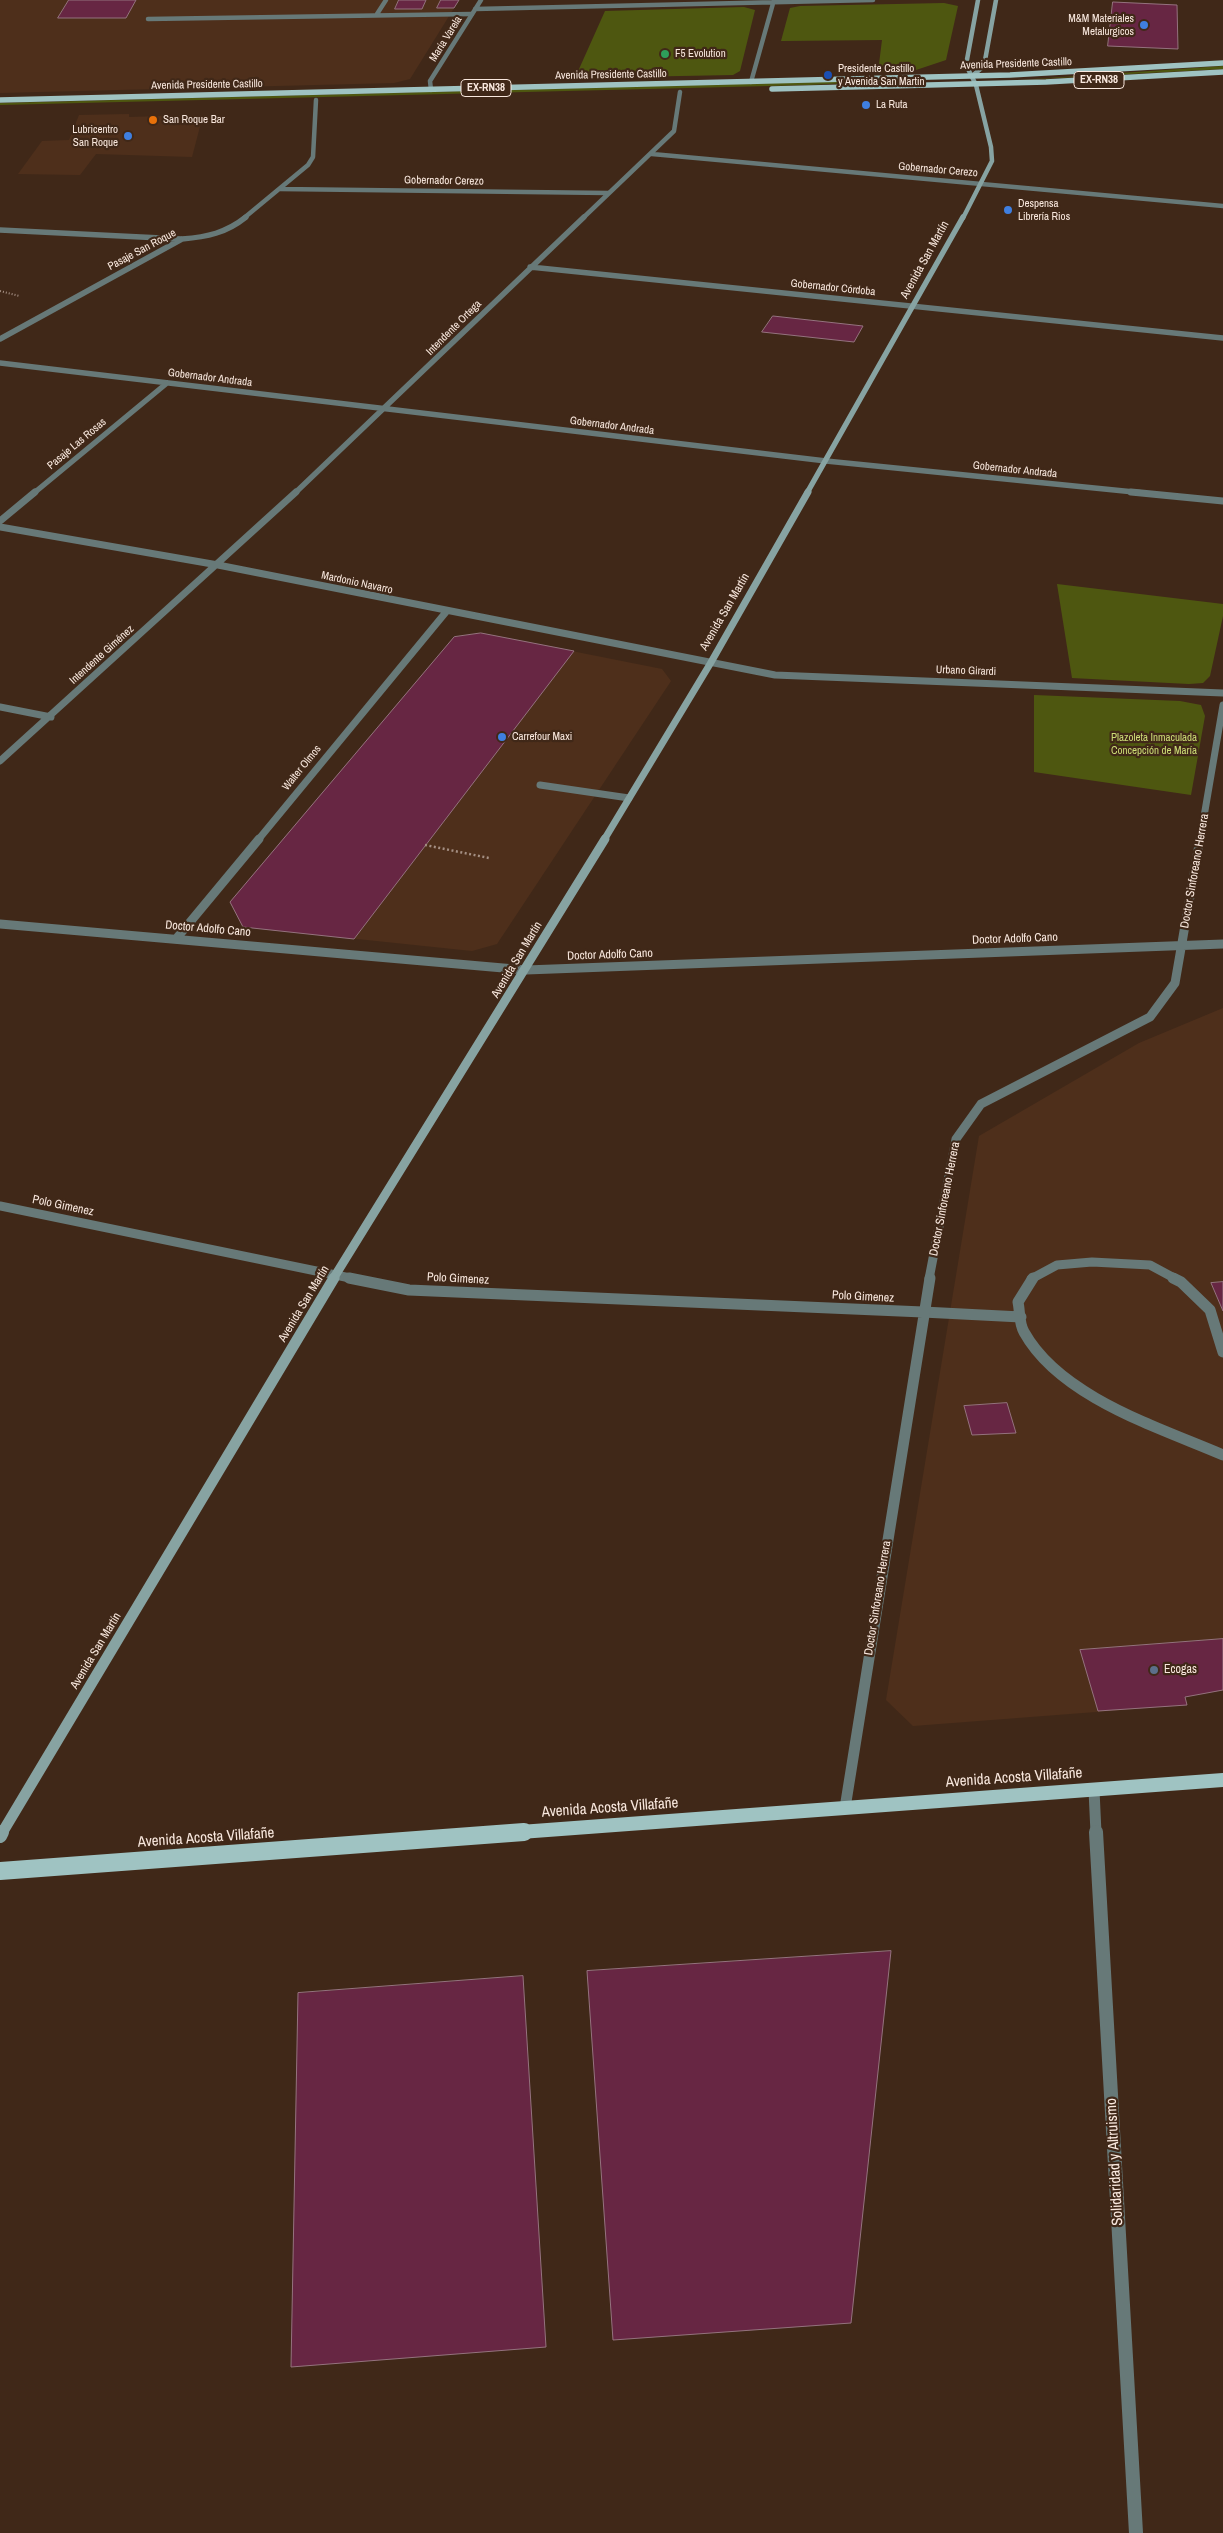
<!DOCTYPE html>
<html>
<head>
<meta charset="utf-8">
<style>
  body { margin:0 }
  canvas { display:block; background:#402818 }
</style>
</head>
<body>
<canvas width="1223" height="2533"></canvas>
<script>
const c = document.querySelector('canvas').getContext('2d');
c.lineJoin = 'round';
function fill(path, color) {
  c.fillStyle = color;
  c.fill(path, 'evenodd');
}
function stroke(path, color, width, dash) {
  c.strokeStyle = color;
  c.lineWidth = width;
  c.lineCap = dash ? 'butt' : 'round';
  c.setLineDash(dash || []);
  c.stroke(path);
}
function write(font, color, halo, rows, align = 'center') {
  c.font = font + ' "Archivo Narrow",sans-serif';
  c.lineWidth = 4.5;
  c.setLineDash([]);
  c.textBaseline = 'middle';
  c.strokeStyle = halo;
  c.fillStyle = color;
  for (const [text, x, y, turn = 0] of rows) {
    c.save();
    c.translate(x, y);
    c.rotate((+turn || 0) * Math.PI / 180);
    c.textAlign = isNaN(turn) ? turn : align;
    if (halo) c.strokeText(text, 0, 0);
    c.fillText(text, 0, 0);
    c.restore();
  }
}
const built = new Path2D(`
  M 0,0 L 459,0 L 410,79 L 394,83 L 0,93 Z
  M 129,114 L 129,117 L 203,115 L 192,157 L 96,154 L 80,175 L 18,174 L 42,141 L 69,140 L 79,115 Z
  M 481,633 L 662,669 L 671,681 L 497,944 L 472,951 L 243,927 L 230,902 L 454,637 Z
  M 1223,1008 L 1223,1690 L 1185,1697 L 1187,1705 L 913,1726 L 886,1700 L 979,1136 L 1139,1043 Z`);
const green = new Path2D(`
  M 944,3 L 958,6 L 946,60 L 913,71 L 878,72 L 882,40 L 781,41 L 790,8 L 800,6 Z
  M 744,7 L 755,10 L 740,71 L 733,75 L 575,78 L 605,11 Z
  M 1223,66 L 1223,69 L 1019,80 Z
  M 924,79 L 809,85 L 0,105 L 0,103 Z
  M 1057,584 L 1223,604 L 1223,616 L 1210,676 L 1203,683 L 1189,684 L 1072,678 Z
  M 1034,695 L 1180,701 L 1201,705 L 1205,716 L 1191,795 L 1034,772 Z`);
const building = new Path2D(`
  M 69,0 L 136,0 L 126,18 L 58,18 Z
  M 399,0 L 426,0 L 422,9 L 395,9 Z
  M 441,0 L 459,0 L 454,8 L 437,8 Z
  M 1113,2 L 1177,5 L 1178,49 L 1108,46 Z
  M 773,316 L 863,326 L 854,342 L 762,332 Z
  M 481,633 L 574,651 L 354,939 L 243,927 L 230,902 L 454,637 Z
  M 1223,1282 L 1223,1311 L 1211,1283 Z
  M 1007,1403 L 1016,1433 L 972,1435 L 964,1406 Z
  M 1223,1639 L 1223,1690 L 1185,1697 L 1187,1705 L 1098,1711 L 1080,1650 Z
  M 891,1951 L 851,2323 L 613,2340 L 587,1971 Z
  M 523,1976 L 546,2347 L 291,2367 L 298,1993 Z`);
const pathFar1 = new Path2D(`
  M 0,291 L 19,296`);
const path = new Path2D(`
  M 425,845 L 489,858`);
const serviceFar3 = new Path2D(`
  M 377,14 L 386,0
  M 148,19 L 472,14`);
const serviceFar2 = new Path2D(`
  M 540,785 L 629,798`);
const serviceFar1 = new Path2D(`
  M 1031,1279 L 1057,1265 L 1092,1262 L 1150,1265 L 1176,1279`);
const service = new Path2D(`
  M 1033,1278 L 1018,1302 C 1020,1311 1019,1324 1024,1332 C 1060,1397 1158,1427 1223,1455
  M 1173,1278 L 1181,1282 L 1210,1310 L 1223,1352
  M 923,1312 L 1021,1317`);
const minorFar5 = new Path2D(`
  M 475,9 L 873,0
  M 751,82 L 774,0
  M 431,90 L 430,81 L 481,0
  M 652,154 L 1223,206
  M 280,189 L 608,193
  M 244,218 L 308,165 L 313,157 L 316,100
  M 583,218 L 674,131 L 680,92`);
const minorFar4 = new Path2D(`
  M 0,230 L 181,239
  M 530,267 L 1223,338
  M 0,339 L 182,239 C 207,237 226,233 246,217
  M 0,363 L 826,461 L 1144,493
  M 34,493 L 167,383
  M 295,493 L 584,217`);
const minorFar3 = new Path2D(`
  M 1131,492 L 1223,501
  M 0,521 L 35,492
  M 0,527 L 218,565 L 775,675 L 1223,693
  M 0,707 L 51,717
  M 0,761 L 296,492
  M 258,840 L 446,612
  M 1200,840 L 1223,705`);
const minorFar2 = new Path2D(`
  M 0,924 L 526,970 L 1223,944
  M 176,939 L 259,839
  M 0,1206 L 355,1279
  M 929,1279 L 956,1139 L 981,1104 L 1150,1017 L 1175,983 L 1200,839`);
const minorFar1 = new Path2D(`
  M 349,1278 L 409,1290 L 923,1312
  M 1094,1790 L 1096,1833
  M 845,1808 L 930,1278`);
const minor = new Path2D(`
  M 1096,1832 L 1136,2533`);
const secondaryFar5 = new Path2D(`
  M 972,76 L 984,66 L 996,0
  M 963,218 L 992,161 L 991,147 L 976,85 L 966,65 L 978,0`);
const secondaryFar4 = new Path2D(`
  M 807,493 L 963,217`);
const secondaryFar3 = new Path2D(`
  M 604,840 L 710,664 L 808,492`);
const secondaryFar2 = new Path2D(`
  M 333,1279 L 605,839`);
const secondaryFar1 = new Path2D(`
  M 2,1833 L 334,1278`);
const secondary = new Path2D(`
  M 0,1836 L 2,1832`);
const primaryFar2 = new Path2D(`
  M 772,89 L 1046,82 L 1223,72
  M 0,100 L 1010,75 L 1223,63`);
const primaryFar1 = new Path2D(`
  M 507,1833 L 1223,1780`);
const primary = new Path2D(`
  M 0,1871 L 524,1832`);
const markers = [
  [1144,25,5,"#3f7fe0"],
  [665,54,5,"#2e9e5b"],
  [828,75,5,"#1a4fb4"],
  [866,105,5,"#3f7fe0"],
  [153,120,5,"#e8710a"],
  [128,136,5,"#3f7fe0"],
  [1008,210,5,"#3f7fe0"],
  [502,737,5,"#3f7fe0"],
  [1154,1670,5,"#5c6f8a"]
];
const farPoinames = [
  ["M&M Materiales",1134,19,"right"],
  ["Metalurgicos",1134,32,"right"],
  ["F5 Evolution",675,54],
  ["Presidente Castillo",838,69],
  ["y Avenida San Martin",838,82],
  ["La Ruta",876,105],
  ["San Roque Bar",163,120],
  ["Lubricentro",118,130,"right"],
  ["San Roque",118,143,"right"],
  ["Despensa",1018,204],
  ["Librería Rios",1018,217],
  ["Carrefour Maxi",512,737]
];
const farStreetnames = [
  ["María Varela",446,39,-58],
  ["Avenida Presidente Castillo",1016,64,-2],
  ["Avenida Presidente Castillo",611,75,-1],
  ["Avenida Presidente Castillo",207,85,-1],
  ["Gobernador Cerezo",938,170,5],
  ["Gobernador Cerezo",444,181,1],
  ["Pasaje San Roque",142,250,-28],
  ["Gobernador Córdoba",833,288,6],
  ["Intendente Ortega",454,328,-45],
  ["Gobernador Andrada",210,378,7],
  ["Gobernador Andrada",612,426,7],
  ["Pasaje Las Rosas",77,444,-40],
  ["Gobernador Andrada",1015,470,6],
  ["Mardonio Navarro",357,583,12],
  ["Intendente Giménez",102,655,-42],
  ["Urbano Girardi",966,671,2],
  ["Walter Olmos",302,768,-51]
];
const shields = [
  [1099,80,50],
  [486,88,50]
];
const shieldNames = [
  ["EX-RN38",1099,80],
  ["EX-RN38",486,88]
];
const farParknames = [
  ["Plazoleta Inmaculada",1154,738],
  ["Concepción de María",1154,751]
];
const streetNames = [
  ["Avenida San Martín",925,260,-61],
  ["Avenida San Martín",725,612,-60],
  ["Doctor Sinforeano Herrera",1195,871,-80],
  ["Doctor Adolfo Cano",208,929,5],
  ["Doctor Adolfo Cano",1015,939,-2],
  ["Doctor Adolfo Cano",610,955,-2],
  ["Avenida San Martín",517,960,-59],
  ["Doctor Sinforeano Herrera",945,1199,-79],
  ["Polo Gimenez",63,1206,12],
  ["Polo Gimenez",458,1279,3],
  ["Polo Gimenez",863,1297,3],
  ["Avenida San Martín",304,1304,-59],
  ["Doctor Sinforeano Herrera",878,1598,-81],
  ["Avenida San Martín",96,1651,-59]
];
const poiNames = [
  ["Ecogas",1164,1670]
];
const nearStreetnames = [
  ["Avenida Acosta Villafañe",1014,1778,-4],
  ["Avenida Acosta Villafañe",610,1808,-4],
  ["Avenida Acosta Villafañe",206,1838,-4],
  ["Solidaridad y Altruismo",1115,2162,-93]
];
fill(built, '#4e2f1b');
fill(green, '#4e5710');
fill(building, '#672643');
stroke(building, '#94727e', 1);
stroke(pathFar1, '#a48f83', 2, [1, 2]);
stroke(path, '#a48f83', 2.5, [2, 2.5]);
stroke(serviceFar3, '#677978', 4.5);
stroke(serviceFar2, '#677978', 7);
stroke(serviceFar1, '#677978', 9);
stroke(service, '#677978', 11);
stroke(minorFar5, '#677978', 4.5);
stroke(minorFar4, '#677978', 5.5);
stroke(minorFar3, '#677978', 7);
stroke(minorFar2, '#677978', 9);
stroke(minorFar1, '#677978', 11);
stroke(minor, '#677978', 14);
stroke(secondaryFar5, '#87a3a2', 4.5);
stroke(secondaryFar4, '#87a3a2', 5.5);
stroke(secondaryFar3, '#87a3a2', 7);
stroke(secondaryFar2, '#87a3a2', 9);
stroke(secondaryFar1, '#87a3a2', 11);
stroke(secondary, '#87a3a2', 14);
stroke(primaryFar2, '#9fc3c2', 5.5);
stroke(primaryFar1, '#9fc3c2', 14);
stroke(primary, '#9fc3c2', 18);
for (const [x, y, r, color] of markers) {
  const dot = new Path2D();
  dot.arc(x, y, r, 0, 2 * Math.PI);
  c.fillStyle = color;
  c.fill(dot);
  stroke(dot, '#402818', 2);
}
write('11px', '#f9e8de', '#402818', farPoinames, 'left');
write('11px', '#f9e8de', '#402818', farStreetnames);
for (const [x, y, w] of shields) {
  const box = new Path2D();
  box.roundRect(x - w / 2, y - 8.5, w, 17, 4);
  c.fillStyle = '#402818';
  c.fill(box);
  stroke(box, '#f9e8de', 1);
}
write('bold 11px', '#f9e8de', null, shieldNames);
write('11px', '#ccdc76', '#402818', farParknames);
write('12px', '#f9e8de', '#402818', streetNames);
write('12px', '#f9e8de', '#402818', poiNames, 'left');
write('15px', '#f9e8de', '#402818', nearStreetnames);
</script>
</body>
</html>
